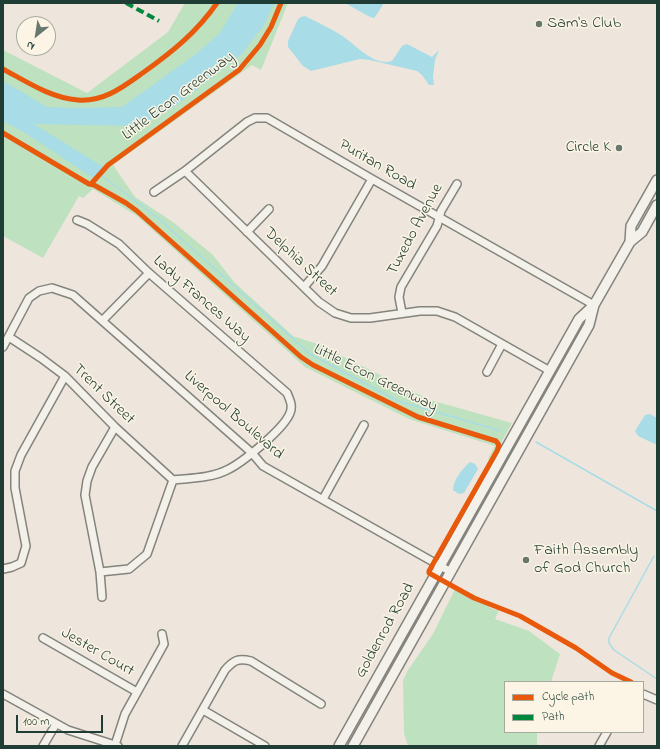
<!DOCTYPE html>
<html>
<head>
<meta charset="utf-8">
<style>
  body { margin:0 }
  #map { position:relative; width:660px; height:749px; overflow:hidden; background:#eee6dc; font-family:"Indie Flower",sans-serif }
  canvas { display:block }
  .frame { position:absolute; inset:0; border:4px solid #1f3d34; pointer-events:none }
  .legend { position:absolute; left:504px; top:681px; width:140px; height:52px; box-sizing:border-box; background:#fcf5e5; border:1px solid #a4ab9e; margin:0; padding:5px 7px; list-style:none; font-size:12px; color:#1f3d34 }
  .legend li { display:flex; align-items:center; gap:8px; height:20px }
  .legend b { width:20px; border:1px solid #a4ab9e }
  .north { position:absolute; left:16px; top:16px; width:40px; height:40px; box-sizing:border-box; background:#fcf5e5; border:1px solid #a4ab9e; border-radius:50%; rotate:210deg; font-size:11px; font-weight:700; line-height:16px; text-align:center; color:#1f3d34 }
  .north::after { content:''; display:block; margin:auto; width:14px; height:18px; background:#67786f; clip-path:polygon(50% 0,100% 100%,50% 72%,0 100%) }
  .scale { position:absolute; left:16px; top:715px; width:87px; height:18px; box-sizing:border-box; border:2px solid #1f3d34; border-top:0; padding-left:5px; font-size:12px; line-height:14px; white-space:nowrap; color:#1f3d34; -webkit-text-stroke:3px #fcf5e5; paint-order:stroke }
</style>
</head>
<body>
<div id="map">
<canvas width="660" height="749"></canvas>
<div class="frame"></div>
<ul class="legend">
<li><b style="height:5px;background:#e8590c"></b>Cycle path</li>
<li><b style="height:5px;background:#00873e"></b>Path</li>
</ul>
<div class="north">N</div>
<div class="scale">100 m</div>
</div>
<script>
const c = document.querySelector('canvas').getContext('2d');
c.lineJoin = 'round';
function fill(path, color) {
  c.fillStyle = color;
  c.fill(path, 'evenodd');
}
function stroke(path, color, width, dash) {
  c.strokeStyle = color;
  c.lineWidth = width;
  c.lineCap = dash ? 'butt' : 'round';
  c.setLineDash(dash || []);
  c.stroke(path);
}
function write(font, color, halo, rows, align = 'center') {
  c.font = font + ' "Indie Flower",sans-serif';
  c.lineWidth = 3;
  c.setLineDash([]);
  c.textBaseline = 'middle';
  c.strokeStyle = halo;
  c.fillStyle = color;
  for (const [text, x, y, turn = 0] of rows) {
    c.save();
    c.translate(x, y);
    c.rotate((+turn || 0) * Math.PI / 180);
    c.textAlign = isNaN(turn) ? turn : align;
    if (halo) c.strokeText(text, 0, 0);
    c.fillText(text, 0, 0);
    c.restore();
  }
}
const green = new Path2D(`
  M 185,3 L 288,3 L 261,70 L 252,65 L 113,165 L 135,197 L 173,222 L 213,255 L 235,283 L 293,336 L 320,345 L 430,400 L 512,423 L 491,461 L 488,459 L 495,446 L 409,419 L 305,367 L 137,216 L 93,189 L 83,198 L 79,196 L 43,258 L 3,236 L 3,50 L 87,93 L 168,32 Z
  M 456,587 C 464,591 474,593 480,598 C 486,603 491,611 499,610 L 495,619 L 529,631 L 560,654 L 551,682 L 505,682 L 505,732 L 537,732 L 537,746 L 409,746 L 407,743 L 404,733 L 403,680 L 408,670 L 433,634 Z`);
const water = new Path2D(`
  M 238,3 L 274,3 L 264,25 L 241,55 L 171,109 L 137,126 L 34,124 L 105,168 L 95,179 L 25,133 L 3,121 L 3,81 L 47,107 L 75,108 L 122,107 L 196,54 L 220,33 Z
  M 345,3 L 384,3 L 377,14 L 374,18 L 370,17 Z
  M 305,16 C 317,22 330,28 341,35 C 355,44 374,67 392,61 L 402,46 L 407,44 L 432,57 L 439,50 L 435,60 L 433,77 L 434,85 L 429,85 L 422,75 L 417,71 L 370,60 L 360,59 L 311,71 L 303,66 L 288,47 L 288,41 L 298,19 L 301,17 Z
  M 650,414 L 657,418 L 657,445 L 638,436 L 635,431 L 645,415 Z
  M 470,462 L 475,464 L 478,469 L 464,493 L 459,494 L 453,490 C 453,480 463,468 470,462 Z`);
const stream = new Path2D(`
  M 98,173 L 158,218 L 310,354 L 398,401 L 501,431
  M 536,442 L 657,511
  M 654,556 L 609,638 L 609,643 L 614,650 L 657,679`);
const street = new Path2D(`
  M 185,171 L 319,302 L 335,313 L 351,318 L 370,318 L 420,311 L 437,311 L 455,317 L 550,371
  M 154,192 L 185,171 L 247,122 L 255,118 L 267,118 L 372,179 L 594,305
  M 77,220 L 87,224 L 119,244 L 149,273 L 287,393 C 290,400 293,406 290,413 C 284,429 242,463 227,470 C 211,478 191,478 173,480 L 147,554 L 129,569 L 100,572
  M 247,232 L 269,209
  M 304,287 L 322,266 L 372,179
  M 402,313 L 399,297 L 401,287 L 437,226 L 441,211 L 457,184
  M 103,320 L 149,273
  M 9,337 L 41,358 L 65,376 L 115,427 L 173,480
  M 3,347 L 29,298 L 39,291 L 52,288 L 73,295 L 252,453 L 263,466 L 451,572
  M 487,372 L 502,344
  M 323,499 L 364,425
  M 3,569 L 12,567 L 21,563 L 26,546 L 15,488 L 15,471 L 21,455 L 65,376
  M 102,597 L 100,572 L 85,495 L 87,481 L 92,467 L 115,427
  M 43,638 L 137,692
  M 3,694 L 68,730 L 118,746
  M 643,694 L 657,700
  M 203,710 L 265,746
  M 115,745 L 125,714 L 164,644 L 162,634
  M 43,746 L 56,724
  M 182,746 L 225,670 C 234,660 238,658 251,661 L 321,704
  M 599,746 L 607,732`);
const secondary = new Path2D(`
  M 630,242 L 631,226 L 657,180
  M 339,746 L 579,319 L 594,305 L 630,242 L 642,232 L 657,205
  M 353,746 L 589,325 L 594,305`);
const quiet = new Path2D(`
  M 126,3 L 159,21`);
const cycleway = new Path2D(`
  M 3,69 C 27,82 51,98 78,100 C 105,102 124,86 144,72 C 172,52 197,32 217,3
  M 3,133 L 89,184 L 94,185 L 126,203 L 137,211 L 301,357 L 313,365 L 418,417 L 496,441 L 499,445 L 497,451 L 429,571 L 429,573 L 474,598 L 520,616 L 576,648 L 612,673 L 631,682
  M 91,184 L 108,165 L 239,70 L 260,45 L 271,27 L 281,3`);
const markers = [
  [539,24,4,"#67786f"],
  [619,148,4,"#67786f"],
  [526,560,4,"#67786f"]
];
const poiNames = [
  ["Sam's Club",547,24],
  ["Circle K",611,148,"right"],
  ["Faith Assembly",534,551],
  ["of God Church",534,569]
];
const streetNames = [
  ["Little Econ Greenway",179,97,-37],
  ["Puritan Road",377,166,30],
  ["Tuxedo Avenue",416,230,-62],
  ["Delphia Street",300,263,43],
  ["Lady Frances Way",201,300,41],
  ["Little Econ Greenway",375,379,26],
  ["Trent Street",103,395,44],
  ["Liverpool Boulevard",233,416,41],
  ["Goldenrod Road",386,631,-61],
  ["Jester Court",97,653,30]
];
fill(green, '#bee1c0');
fill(water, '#a8dce6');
stroke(stream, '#a8dce6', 1.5);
stroke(street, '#82847d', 10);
stroke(secondary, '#82847d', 12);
stroke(street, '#f4f0ea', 7);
stroke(secondary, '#f4f0ea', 9);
stroke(quiet, '#00873e', 4, [8, 4]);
stroke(cycleway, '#e8590c', 5);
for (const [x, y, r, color] of markers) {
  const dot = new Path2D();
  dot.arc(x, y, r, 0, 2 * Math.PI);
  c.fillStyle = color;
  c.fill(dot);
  stroke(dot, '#fcf5e5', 1.5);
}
write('16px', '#1f3d34', '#fcf5e5', poiNames, 'left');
write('16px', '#1f3d34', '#fcf5e5', streetNames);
</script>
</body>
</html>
